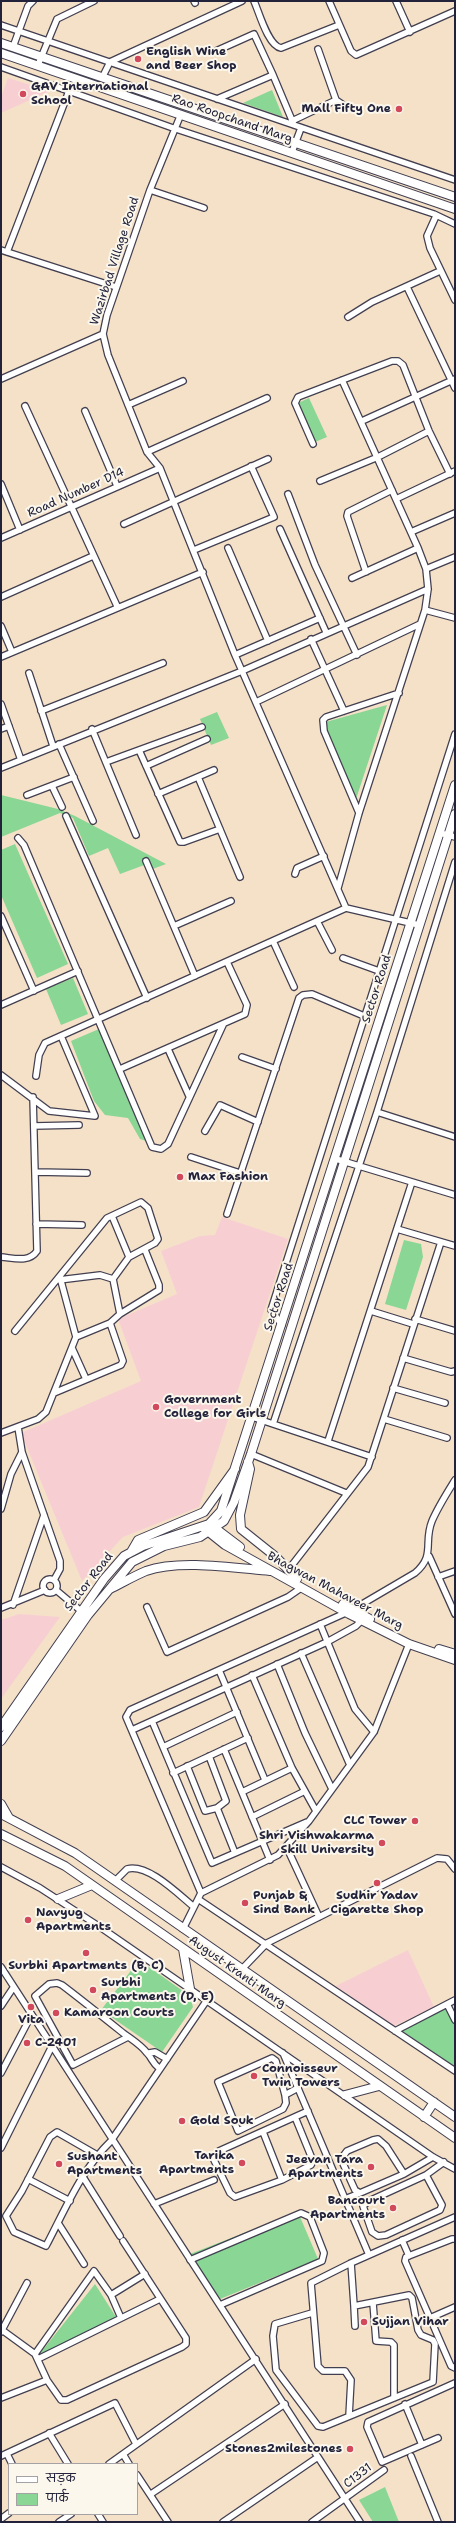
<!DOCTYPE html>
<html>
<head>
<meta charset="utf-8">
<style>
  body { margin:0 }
  #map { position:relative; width:456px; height:2523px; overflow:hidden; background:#f5e1c8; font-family:"Shantell Sans","Playpen Sans Deva",sans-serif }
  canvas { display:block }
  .frame { position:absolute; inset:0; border:2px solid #22223b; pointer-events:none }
  .legend { position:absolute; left:8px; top:2463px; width:130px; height:52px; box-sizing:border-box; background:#fbf7ec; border:1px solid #a4a2a5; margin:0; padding:5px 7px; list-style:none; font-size:12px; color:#22223b }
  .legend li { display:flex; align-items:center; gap:8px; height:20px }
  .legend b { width:20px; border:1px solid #a4a2a5 }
</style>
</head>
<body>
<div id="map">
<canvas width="456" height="2523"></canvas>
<div class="frame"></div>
<ul class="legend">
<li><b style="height:5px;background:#fff"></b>सड़क</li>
<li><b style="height:11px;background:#89d695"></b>पार्क</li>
</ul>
</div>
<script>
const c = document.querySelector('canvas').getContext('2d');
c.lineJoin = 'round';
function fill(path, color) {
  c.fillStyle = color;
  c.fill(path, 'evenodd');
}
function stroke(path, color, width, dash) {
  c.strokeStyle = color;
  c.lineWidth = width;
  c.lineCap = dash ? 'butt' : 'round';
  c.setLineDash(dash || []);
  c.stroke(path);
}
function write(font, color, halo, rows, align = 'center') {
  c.font = font + ' "Shantell Sans",sans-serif';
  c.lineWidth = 4;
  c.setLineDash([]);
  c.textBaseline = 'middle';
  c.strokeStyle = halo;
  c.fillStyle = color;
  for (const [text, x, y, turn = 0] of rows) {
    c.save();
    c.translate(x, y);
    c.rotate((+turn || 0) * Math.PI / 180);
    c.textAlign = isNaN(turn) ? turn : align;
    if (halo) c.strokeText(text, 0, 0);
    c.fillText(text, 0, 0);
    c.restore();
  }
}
const built = new Path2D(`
  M 8,78 L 50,91 L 1,113 L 1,97 Z
  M 222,1217 L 288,1239 L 199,1507 L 123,1537 L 82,1581 L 21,1433 L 141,1381 L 118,1319 L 177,1294 L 161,1251 L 200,1236 L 215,1235 Z
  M 19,1614 L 60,1617 L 1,1699 L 1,1620 Z
  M 408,1950 L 434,2007 L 394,2026 L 336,1986 Z`);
const green = new Path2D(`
  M 272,90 L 283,117 L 243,103 Z
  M 309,398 L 327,437 L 315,442 L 298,403 Z
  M 387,705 L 356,799 L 322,723 Z
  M 217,712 L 229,738 L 211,745 L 200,719 Z
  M 1,795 L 58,809 L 75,816 L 166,864 L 150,870 L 147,864 L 120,874 L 108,848 L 89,856 L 73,818 L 60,813 L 1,837 Z
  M 15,844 L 68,964 L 37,978 L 1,895 L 1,850 Z
  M 73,978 L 88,1014 L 61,1025 L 46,989 Z
  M 99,1029 L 149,1142 L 140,1139 L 128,1118 L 105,1115 L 94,1101 L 71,1041 Z
  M 404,1240 L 421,1244 L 423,1257 L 406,1310 L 385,1304 Z
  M 139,1960 L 190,1996 L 193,2007 L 162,2052 L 101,2010 Z
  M 446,2008 L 455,2026 L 455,2067 L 402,2031 Z
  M 298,2212 L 318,2259 L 220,2299 L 190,2254 Z
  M 95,2284 L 116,2317 L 38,2356 Z
  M 385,2487 L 399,2522 L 373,2522 L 359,2500 Z`);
const street = new Path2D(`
  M 194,1 L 195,3
  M 254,1 C 259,12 268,46 281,48 L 339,25
  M 329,1 L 351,51 L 356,55 L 455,11
  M 396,1 L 410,32
  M 1,25 L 455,180
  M 13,47 L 28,6 L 33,1
  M 318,49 L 336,100 L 342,104
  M 216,51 L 254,34 L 273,75
  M 38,65 L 57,19 L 94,1
  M 1,67 L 173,128 L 434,214 L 455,224
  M 102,78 L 110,62 L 242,1
  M 217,99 L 273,75 L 294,125
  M 181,114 L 150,190 L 107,315 L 103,334 L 108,355 L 147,452 L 160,468 L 235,655 L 346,908
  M 292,121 L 336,100
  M 292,152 L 301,128
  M 150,190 L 204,208
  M 436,216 L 427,236 L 430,248 L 455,300
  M 1,250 L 116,287
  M 7,252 L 69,91
  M 407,287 L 455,388
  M 348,317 L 372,302 L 440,271
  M 1,379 L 103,334
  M 128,405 L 183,381
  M 25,406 L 117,606
  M 85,411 L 117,486
  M 362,421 L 455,379
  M 313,444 L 295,403 L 298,397 L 392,361 L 398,361 L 403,365 L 429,431 L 450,474
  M 147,452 L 267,398
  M 320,481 L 378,457 L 429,431
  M 1,484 L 20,530
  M 288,494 L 315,565 L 357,655
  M 396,499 L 455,471
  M 124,524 L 268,459
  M 280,529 L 326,632
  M 411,532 L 455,513
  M 1,538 L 160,468
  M 228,548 L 268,641
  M 194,550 L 274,517 L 251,466
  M 426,569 L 455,557
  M 366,572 L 347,516 L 348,512 L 392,490
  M 352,578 L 418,548
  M 1,597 L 93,556
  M 425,610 L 455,618
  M 1,626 L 12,652
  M 311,639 L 344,711
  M 235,655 L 320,618
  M 1,657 L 203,572
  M 29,673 L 53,746
  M 256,702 L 420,624
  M 1,704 L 21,760
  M 41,711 L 163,663
  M 1,729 L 9,726
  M 92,729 L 136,835
  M 59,744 L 93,821
  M 139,750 L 180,842 L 184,842 L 220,829
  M 106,762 L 202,727
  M 146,766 L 207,739
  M 1,768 L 242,671 L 428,589
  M 198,777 L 240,877
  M 52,786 L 62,807
  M 158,794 L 214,770
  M 27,795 L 74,777
  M 359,813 L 324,731 L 323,720 L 326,717 L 399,693
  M 66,816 L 147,998
  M 440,833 L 455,837
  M 18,838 L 24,845 L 152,1147 L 161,1149 L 168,1144 L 223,1025
  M 146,861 L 195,976
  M 295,874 L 297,868 L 324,856
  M 338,888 L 359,813 L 425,610 L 428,589 L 426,569 L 418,548 L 342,380
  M 1,916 L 34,991
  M 317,921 L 332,950
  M 174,926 L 231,901
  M 273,941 L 294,987
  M 343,958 L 379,971
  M 1,1005 L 78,971
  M 168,1049 L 189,1096
  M 242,1057 L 276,1069
  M 120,1069 L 245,1014 L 247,1005 L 227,962
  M 1,1075 L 49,1111 L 95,1116 L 61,1036
  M 36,1076 L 39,1055 L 45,1043 L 346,908 L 419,925
  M 377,1112 L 455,1137
  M 34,1126 L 79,1125
  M 205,1131 L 220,1105 L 258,1122
  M 191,1157 L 240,1173
  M 336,1159 L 455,1195
  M 35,1172 L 87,1173
  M 227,1214 L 299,998 L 303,995 L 312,994 L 364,1016
  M 112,1216 L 129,1257
  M 36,1224 L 82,1225
  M 397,1229 L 455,1246
  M 1,1257 C 14,1258 29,1263 37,1251 L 33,1097
  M 59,1280 L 100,1275 L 113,1279
  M 371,1311 L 413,1324
  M 415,1319 L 455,1331
  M 282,1325 L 271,1310 L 455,734
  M 15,1331 L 107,1218 L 141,1202 L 148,1208 L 158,1239 L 155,1243 L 129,1257 L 113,1279 L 120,1314
  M 76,1337 L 110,1323 L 120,1314 L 159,1290 L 159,1285 L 145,1250
  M 72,1348 L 86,1379
  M 403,1358 L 451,1372 L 455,1371
  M 393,1388 L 445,1403
  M 54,1393 L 121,1365 L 123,1361 L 110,1323
  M 252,1417 L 372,1457
  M 384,1419 L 447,1438
  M 273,1424 L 377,1112 L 455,862
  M 18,1427 L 22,1452 L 60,1561 L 60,1569 L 54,1580
  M 1,1433 L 38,1419 L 46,1412 L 76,1337 L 61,1281
  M 328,1441 L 412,1182
  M 251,1454 L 346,1493
  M 1,1509 L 11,1474 L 22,1452
  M 429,1556 L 455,1614
  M 289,1569 L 368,1467 L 441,1242
  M 438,1577 L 455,1571
  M43 1586a7 7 0 1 1 14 0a7 7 0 1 1-14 0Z
  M 56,1590 L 81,1611
  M 13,1605 L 44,1515
  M 147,1607 L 167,1652 L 288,1597 L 301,1588
  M 1,1608 L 45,1590
  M 320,1624 L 355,1709 L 374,1732
  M 301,1653 L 349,1763
  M 277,1664 L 305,1733 L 331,1787
  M 219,1670 L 265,1780
  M 252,1675 L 292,1768 L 316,1811
  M 152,1721 L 212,1863 L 307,1822
  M 132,1730 L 327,1642 L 356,1626 L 361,1621
  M 163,1747 L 237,1712
  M 224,1749 L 270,1860
  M 187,1766 L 205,1811 L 217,1808 L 226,1801 L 209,1756
  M 173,1773 L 248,1738
  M 242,1792 L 292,1768
  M 217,1808 L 235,1853
  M 252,1817 L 303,1792
  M 287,1848 L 319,1917
  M 1,1867 L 40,1888 L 100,1927 L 433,2157 L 455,2169
  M 115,1881 L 127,1869 C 148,1863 179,1895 194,1907
  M 201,1893 L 126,1717 L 130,1710 L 352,1610 L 415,1573 C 436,1555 423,1543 432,1521 C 438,1507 447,1493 455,1480
  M 198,1899 L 455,2071
  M 183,1929 L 201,1893 L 278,1855 L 309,1821 L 374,1732 L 409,1644
  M 1,1967 L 360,2522
  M 242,1969 L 267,1943 L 437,1858 L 447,1859 L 455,1869
  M 447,2004 L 455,2020
  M 1,2006 L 13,1988
  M 395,2031 L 455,2000
  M 128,2037 L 73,2065 L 35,1996 L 49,1984 L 57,1983 L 62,1985 C 83,2001 103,2017 123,2033 C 131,2039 141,2045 147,2053 C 153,2059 151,2062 160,2069
  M 149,2053 L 155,2052 L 167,2059
  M 283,2053 L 369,2255
  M 1,2073 L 31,2016
  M 285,2095 L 276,2061 L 272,2058 L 218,2082 L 238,2131 L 283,2109 L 286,2103 L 285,2095 L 298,2088
  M 295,2117 L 313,2161 L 311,2165 L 282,2180 L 235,2197 L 230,2193 L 213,2158 L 219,2151 L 308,2111
  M 263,2132 L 282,2180
  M 1,2148 L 52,2046
  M 97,2155 L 57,2132 L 50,2137 L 22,2191 L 6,2216 L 14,2232 L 46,2246 C 65,2210 81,2170 111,2141 L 207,2000
  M 426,2175 L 442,2205 L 440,2210 L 386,2235 L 378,2236 L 372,2232 L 363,2206 L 369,2201 L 426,2175 L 444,2162
  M 83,2177 L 120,2236
  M 28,2179 L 70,2201
  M 360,2193 L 404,2174 L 433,2157
  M 345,2199 L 360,2193 L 355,2190 L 341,2159 L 347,2151 L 373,2140 L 378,2139 L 386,2146 L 404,2174
  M 154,2204 L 214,2180
  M 58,2223 L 84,2264
  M 455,2239 L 452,2239 L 406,2257 L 405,2261 L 451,2366 L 455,2368
  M 402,2240 L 409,2256
  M 190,2260 L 301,2213 L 310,2217 L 324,2253 L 322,2261 L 220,2305
  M 373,2303 L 376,2341 L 391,2342 L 394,2345 L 394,2398
  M 354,2306 L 355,2326
  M 312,2313 L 275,2324 L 273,2336 L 276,2370 L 318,2426 L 323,2427 L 433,2382 L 435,2344 L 433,2340 L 421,2335 L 418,2330 L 412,2298 L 409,2295 L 354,2306 L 351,2263
  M 121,2318 L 111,2295 L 145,2274
  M 430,2318 L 455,2307
  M 2,2330 L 35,2354 L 47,2380 L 61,2400 L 67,2400 L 182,2347 L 186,2344 L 186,2338 L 123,2241
  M 1,2332 L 27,2283
  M 35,2354 L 94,2271 L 111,2295
  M 38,2359 L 160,2299
  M 1,2398 L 47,2380
  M 405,2404 L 422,2445
  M 349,2416 L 351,2380 L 345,2371 L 323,2371 L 318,2366 L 311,2283 L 351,2263 L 455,2217
  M 49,2433 L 68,2464
  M 438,2438 L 382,2462 L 367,2427 L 368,2422 L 455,2383
  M 7,2454 L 12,2464
  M 123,2454 L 129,2464
  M 1,2456 L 115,2403 L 136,2444
  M 411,2456 L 438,2522
  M 109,2464 L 256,2359
  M 137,2475 L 168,2522
  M 151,2494 L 285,2404
  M 98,2514 L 103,2522
  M 1,2519 L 9,2513
  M 59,2522 L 71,2514
  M 223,2522 L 318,2457
  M 312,2522 L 384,2470`);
const secondary = new Path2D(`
  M 1,43 L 455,197
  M 1,53 L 455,209
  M 248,1462 L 250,1469 L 240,1515 L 241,1529 L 276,1557 L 297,1579
  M 211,1525 L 240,1547
  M 205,1529 L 225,1545 L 349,1614 L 409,1644 L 455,1660
  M 131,1552 L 138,1540 L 204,1512 L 235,1469
  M 110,1589 C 122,1583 134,1576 146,1571 C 179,1559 235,1568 270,1571
  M 343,1604 L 370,1619
  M 439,1649 L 455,1654
  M 1,1727 L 104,1579 L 124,1556 L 143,1546 L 209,1524 L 221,1511 L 455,785
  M 1,1741 L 88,1615 L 132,1562 L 164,1546 L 200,1537 L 224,1521 L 234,1502 L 251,1454 L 455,814
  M 1,1804 L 9,1818
  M 1,1814 L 75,1853 L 455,2117
  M 1,1834 L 65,1866 L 455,2138
  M 58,1899 L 92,1885
  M 183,1949 L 190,1989
  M 345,2095 L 379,2086
  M 424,2117 L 434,2102`);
const markers = [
  [138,59,4,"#d1495b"],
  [23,94,4,"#d1495b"],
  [399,109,4,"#d1495b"],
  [180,1177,4,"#d1495b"],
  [156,1407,4,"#d1495b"],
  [415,1821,4,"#d1495b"],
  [382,1843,4,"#d1495b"],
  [377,1883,4,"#d1495b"],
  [245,1903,4,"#d1495b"],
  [28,1920,4,"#d1495b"],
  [86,1953,4,"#d1495b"],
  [93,1990,4,"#d1495b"],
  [31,2007,4,"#d1495b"],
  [56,2013,4,"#d1495b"],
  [27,2043,4,"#d1495b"],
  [254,2076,4,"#d1495b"],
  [182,2121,4,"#d1495b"],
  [242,2163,4,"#d1495b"],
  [59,2164,4,"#d1495b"],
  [371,2167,4,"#d1495b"],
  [393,2208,4,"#d1495b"],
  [364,2322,4,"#d1495b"],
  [350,2449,4,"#d1495b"]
];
const poiNames = [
  ["English Wine",146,52],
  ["and Beer Shop",146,66],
  ["GAV International",31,87],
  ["School",31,101],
  ["Mall Fifty One",391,109,"right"],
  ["Max Fashion",188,1177],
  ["Government",164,1400],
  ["College for Girls",164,1414],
  ["CLC Tower",407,1821,"right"],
  ["Shri Vishwakarma",374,1836,"right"],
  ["Skill University",374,1850,"right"],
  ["Punjab &",253,1896],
  ["Sind Bank",253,1910],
  ["Sudhir Yadav",377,1896,"center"],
  ["Cigarette Shop",377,1910,"center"],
  ["Navyug",36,1913],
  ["Apartments",36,1927],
  ["Surbhi Apartments (B, C)",86,1966,"center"],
  ["Surbhi",101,1983],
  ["Apartments (D, E)",101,1997],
  ["Kamaroon Courts",64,2013],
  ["Vita",31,2020,"center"],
  ["C-2401",35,2043],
  ["Connoisseur",262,2069],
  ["Twin Towers",262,2083],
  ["Gold Souk",190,2121],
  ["Tarika",234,2156,"right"],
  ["Apartments",234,2170,"right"],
  ["Sushant",67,2157],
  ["Apartments",67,2171],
  ["Jeevan Tara",363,2160,"right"],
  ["Apartments",363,2174,"right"],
  ["Bancourt",385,2201,"right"],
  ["Apartments",385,2215,"right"],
  ["Sujjan Vihar",372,2322],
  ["Stones2milestones",342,2449,"right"]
];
const streetNames = [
  ["Rao Roopchand Marg",232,119,19],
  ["Wazirbad Village Road",115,261,-72],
  ["Road Number D14",76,493,-24],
  ["Sector Road",377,989,-72],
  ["Sector Road",279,1297,-72],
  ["Sector Road",89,1582,-52],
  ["Bhagwan Mahaveer Marg",335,1591,28],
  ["August Kranti Marg",237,1972,35],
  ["C1331",358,2476,-38]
];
fill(built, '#f7cfd3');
fill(green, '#89d695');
stroke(street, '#423f50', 8);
stroke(secondary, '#423f50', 10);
stroke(street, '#fff', 5.5);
stroke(secondary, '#fff', 8);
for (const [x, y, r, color] of markers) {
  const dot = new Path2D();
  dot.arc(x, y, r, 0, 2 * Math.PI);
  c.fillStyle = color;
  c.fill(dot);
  stroke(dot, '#fbf7ec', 1.5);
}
write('bold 12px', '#22223b', '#fbf7ec', poiNames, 'left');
write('12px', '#22223b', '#fbf7ec', streetNames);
</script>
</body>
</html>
